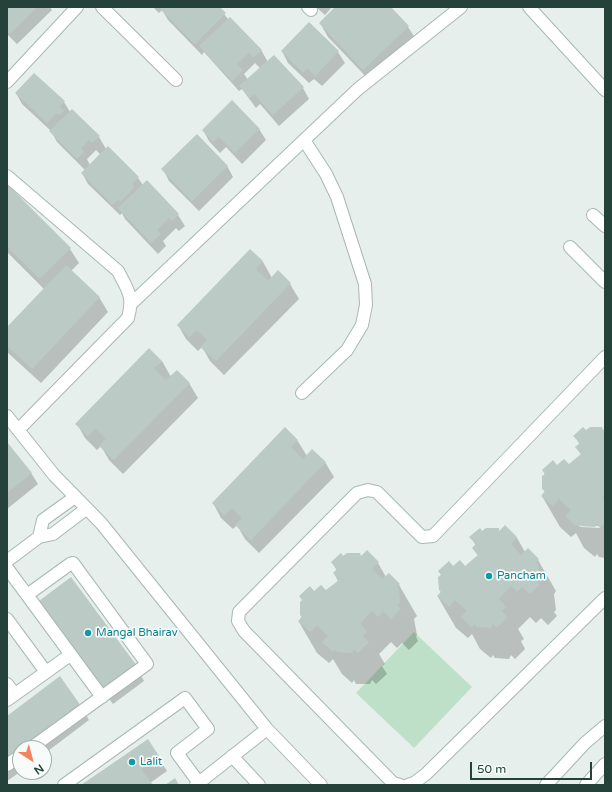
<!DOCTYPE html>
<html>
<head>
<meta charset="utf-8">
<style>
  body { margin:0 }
  #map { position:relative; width:612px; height:792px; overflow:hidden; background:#e6efeb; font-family:"Varela Round",sans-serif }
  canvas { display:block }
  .frame { position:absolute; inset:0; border:8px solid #24423a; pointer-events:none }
  .north { position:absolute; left:12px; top:740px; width:40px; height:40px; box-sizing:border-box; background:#f7fbf9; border:1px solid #a3b1ad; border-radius:50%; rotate:144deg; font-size:11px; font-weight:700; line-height:16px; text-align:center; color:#24423a }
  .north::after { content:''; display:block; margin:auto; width:14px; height:18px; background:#f4845f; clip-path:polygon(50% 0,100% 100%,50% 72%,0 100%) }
  .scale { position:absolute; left:470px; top:762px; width:122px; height:18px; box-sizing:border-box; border:2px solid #24423a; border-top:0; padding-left:5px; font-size:12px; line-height:14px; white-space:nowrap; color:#24423a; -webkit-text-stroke:3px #f7fbf9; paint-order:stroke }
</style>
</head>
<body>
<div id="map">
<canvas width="612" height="792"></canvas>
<div class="frame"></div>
<div class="north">N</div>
<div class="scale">50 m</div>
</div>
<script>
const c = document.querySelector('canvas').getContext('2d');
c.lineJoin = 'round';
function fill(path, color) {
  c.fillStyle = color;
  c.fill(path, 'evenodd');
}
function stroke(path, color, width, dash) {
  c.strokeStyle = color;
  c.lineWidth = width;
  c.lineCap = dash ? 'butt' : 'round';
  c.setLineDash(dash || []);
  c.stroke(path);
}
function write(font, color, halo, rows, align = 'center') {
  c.font = font + ' "Varela Round",sans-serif';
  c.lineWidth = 3.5;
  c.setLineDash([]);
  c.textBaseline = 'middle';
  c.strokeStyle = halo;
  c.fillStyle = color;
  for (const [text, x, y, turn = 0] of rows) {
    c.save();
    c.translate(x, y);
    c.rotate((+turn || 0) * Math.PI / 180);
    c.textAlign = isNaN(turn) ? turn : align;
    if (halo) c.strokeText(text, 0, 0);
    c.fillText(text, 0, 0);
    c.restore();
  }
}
const green = new Path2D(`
  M 414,632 L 472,687 L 414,748 L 356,693 Z`);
const shadow = new Path2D(`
  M 7,7 L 50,7 L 52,10 L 17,44 L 7,34 Z
  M 153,7 L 218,7 L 229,20 L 261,50 L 268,62 L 303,88 L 309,99 L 279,126 L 260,104 L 256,108 L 242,89 L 239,91 L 204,52 L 202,55 L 168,20 L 162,10 L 159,13 ZM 255,63 L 260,68 L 248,80 L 244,74 Z
  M 316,7 L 332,7 L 325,15 Z
  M 337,7 L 389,7 L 408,27 L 417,41 L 372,83 L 328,37 L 320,23 Z
  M 282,51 L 338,52 L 345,63 L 322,86 L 314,79 L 309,83 L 288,63 Z
  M 16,93 L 64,102 L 70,112 L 99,137 L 106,149 L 108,147 L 138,178 L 143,185 L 147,182 L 178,215 L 185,226 L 179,231 L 176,228 L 163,241 L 166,246 L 158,254 L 125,219 L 122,213 L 120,215 L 88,184 L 82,173 L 85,170 L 57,142 L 51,131 L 22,104 ZM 96,150 L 100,154 L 90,165 L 87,159 Z
  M 259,129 L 266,140 L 242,164 L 226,147 L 220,153 L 209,141 L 203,130 Z
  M 227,166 L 233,177 L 199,211 L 169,181 L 163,169 Z
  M 7,186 L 70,249 L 79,263 L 71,271 L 99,297 L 108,312 L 41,383 L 7,352 L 7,329 L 44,289 L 7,252 Z
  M 250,250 L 263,262 L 272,278 L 278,272 L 290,284 L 299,299 L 224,375 L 210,361 L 202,347 L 198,351 L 186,339 L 178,325 Z
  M 162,361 L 171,377 L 189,383 L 198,398 L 123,474 L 109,460 L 101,446 L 97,450 L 85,438 L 77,424 Z
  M 605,430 L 605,558 L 599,557 L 597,554 L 595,557 L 584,548 L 576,533 L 571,537 L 560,527 L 542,496 L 545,492 L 543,489 L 545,475 L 543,470 L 557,466 L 569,466 L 581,455 L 577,447 L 580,445 L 575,436 L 586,432 ZM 578,525 L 600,526 L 600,528 L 581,527 Z
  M 297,440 L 307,456 L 325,462 L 334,477 L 259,553 L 245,539 L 237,525 L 233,529 L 221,518 L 213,503 Z
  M 7,443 L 31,473 L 38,484 L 7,509 Z
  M 505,526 L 517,538 L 525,552 L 538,560 L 556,591 L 554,594 L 556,610 L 554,612 L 557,616 L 548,625 L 541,618 L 536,623 L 530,617 L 518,629 L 524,639 L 521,641 L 525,649 L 515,659 L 511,655 L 509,659 L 495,658 L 493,655 L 491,658 L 480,649 L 472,634 L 468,638 L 456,628 L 438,597 L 453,567 L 465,567 L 478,556 L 473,548 L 476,546 L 471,537 L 498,529 L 500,532 Z
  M 361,557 L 378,563 L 386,577 L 399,585 L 417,616 L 414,619 L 417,635 L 416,636 L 418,641 L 409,650 L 402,643 L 397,648 L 391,642 L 379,654 L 385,664 L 382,666 L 387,674 L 376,684 L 372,680 L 370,684 L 356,684 L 354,680 L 352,683 L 342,674 L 333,659 L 329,663 L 317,653 L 299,622 L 314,592 L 326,592 L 338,581 L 334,573 L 337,571 L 332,562 L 343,558 Z
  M 40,601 L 136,666 L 144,681 L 113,704 L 48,616 Z
  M 81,706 L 89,720 L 44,754 L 44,748 L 20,748 L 20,772 L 7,781 L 7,717 Z
  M 147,741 L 167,771 L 150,783 L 151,785 L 83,785 Z`);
const building = new Path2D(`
  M 7,7 L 37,7 L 10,34 L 7,31 Z
  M 163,7 L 220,7 L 226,13 L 195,44 L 160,9 Z
  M 335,7 L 391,7 L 409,26 L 363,70 L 319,23 Z
  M 230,17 L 262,50 L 253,58 L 249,53 L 237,64 L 243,70 L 232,81 L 199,46 Z
  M 309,22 L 339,51 L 315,76 L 307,68 L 303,73 L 281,51 Z
  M 274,55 L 304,87 L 273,115 L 254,94 L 250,98 L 239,86 Z
  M 34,73 L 65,101 L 60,107 L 64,111 L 59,115 L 57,113 L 47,123 L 15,93 Z
  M 232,100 L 260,129 L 235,153 L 219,137 L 213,142 L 202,130 Z
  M 72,109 L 100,136 L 92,143 L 89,140 L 81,148 L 84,152 L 77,159 L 49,131 Z
  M 197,134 L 228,166 L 192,201 L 161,169 Z
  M 108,146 L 139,177 L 132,184 L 135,187 L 120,202 L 118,199 L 113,205 L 81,173 Z
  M 147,180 L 179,214 L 172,221 L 169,218 L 157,230 L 161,234 L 151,243 L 118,208 Z
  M 7,184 L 71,248 L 40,279 L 7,247 Z
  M 250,249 L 263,261 L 256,269 L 268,281 L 278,270 L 291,283 L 216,361 L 200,347 L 207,340 L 197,330 L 189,337 L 177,325 Z
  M 66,265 L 100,297 L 32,369 L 7,346 L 7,327 Z
  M 149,348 L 162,361 L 154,368 L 166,380 L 177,370 L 190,383 L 114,460 L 99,446 L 106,439 L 96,429 L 88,436 L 75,424 Z
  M 285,427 L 298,440 L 291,447 L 303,459 L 312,449 L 326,462 L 251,540 L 235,525 L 242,518 L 232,508 L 224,515 L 212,503 Z
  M 583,427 L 586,430 L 590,427 L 602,427 L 603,430 L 605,428 L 605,495 L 602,498 L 605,500 L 605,523 L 600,528 L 596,523 L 595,527 L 580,526 L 579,523 L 576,526 L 565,516 L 571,510 L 559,499 L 553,506 L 541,496 L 545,491 L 542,489 L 542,476 L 545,474 L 542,470 L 553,460 L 557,465 L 564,459 L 569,464 L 581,454 L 575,447 L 580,443 L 573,436 Z
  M 7,442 L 32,473 L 7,493 Z
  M 505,525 L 517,537 L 511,544 L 521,555 L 528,548 L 539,559 L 536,562 L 538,564 L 539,578 L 536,580 L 540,584 L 530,594 L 522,587 L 517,592 L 511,586 L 499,599 L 506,607 L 502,611 L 508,617 L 497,628 L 492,624 L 491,628 L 476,627 L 475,624 L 472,627 L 461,617 L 467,611 L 455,600 L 449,607 L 437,596 L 441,592 L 439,590 L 438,577 L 441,575 L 438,571 L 449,561 L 453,566 L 460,560 L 465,566 L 478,555 L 472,548 L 476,544 L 469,537 L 480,528 L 482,531 L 486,528 L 499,528 L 499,531 Z
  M 367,550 L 379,562 L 372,569 L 382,579 L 389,573 L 400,584 L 397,587 L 399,589 L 400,603 L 397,605 L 401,609 L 391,619 L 383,612 L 378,617 L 372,611 L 360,624 L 367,631 L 363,636 L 369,642 L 358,653 L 354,649 L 352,653 L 337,652 L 336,649 L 333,652 L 322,642 L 328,636 L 317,625 L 310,632 L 298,621 L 302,617 L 300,615 L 300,602 L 302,600 L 299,596 L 310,586 L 314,591 L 321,585 L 326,590 L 339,580 L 333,573 L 337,569 L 331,562 L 341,553 L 343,556 L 347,553 L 360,553 L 361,556 Z
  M 71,577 L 137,666 L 104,690 L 39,601 Z
  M 60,676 L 81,706 L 24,748 L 20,748 L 20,751 L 7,761 L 7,716 Z
  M 148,739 L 159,756 L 141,769 L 153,785 L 81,785 Z
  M 175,778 L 179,785 L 165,785 Z`);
const minor = new Path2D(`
  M 102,7 L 176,80
  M 308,7 L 311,10
  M 529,7 L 605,90
  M 7,82 L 77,7
  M 7,176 L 118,271 C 128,291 134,296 128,318 L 18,430
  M 593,215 L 605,226
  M 570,247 L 605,282
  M 132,303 L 358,89 L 461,7
  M 302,393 L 347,350 L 362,325 L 366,305 L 365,284 L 337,197 L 326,174 L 304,140
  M 7,416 L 54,475 L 101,523 L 267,729 L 321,785
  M 75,497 L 43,520 L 39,537 L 53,534 L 86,509
  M 7,561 L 39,537
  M 7,568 L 27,595 L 70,564 L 73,563 L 147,664 L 31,748
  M 27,595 L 102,697
  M 7,619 L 46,672
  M 7,684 L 15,694
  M 7,700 L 70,655
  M 232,756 L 259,785
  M 7,765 L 20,756
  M 64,785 L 185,698 L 208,729 L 177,753 L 199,783
  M 196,785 L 267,729
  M 400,785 L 393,783 L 244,631 L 238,621 L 239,612 L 357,493 L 368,490 L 377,492 L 422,537 L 433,536 L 605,357
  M 408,785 L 414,783 L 426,774 L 605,598
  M 546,785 L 585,743 L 605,726
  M 586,785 L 605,764`);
const markers = [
  [489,576,4,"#0f9aa8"],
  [88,633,4,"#0f9aa8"],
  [132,762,4,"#0f9aa8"]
];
const cultureNames = [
  ["Pancham",497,576],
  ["Mangal Bhairav",96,633],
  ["Lalit",140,762]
];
fill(green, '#bfe0c8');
fill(shadow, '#0003');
fill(building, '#bbcac4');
stroke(minor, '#a8b8b2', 14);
stroke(minor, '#fff', 12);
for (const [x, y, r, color] of markers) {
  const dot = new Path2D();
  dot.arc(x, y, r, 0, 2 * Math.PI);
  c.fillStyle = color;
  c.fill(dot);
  stroke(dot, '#f7fbf9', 1.5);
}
write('11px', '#0d838f', '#f7fbf9', cultureNames, 'left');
</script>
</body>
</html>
